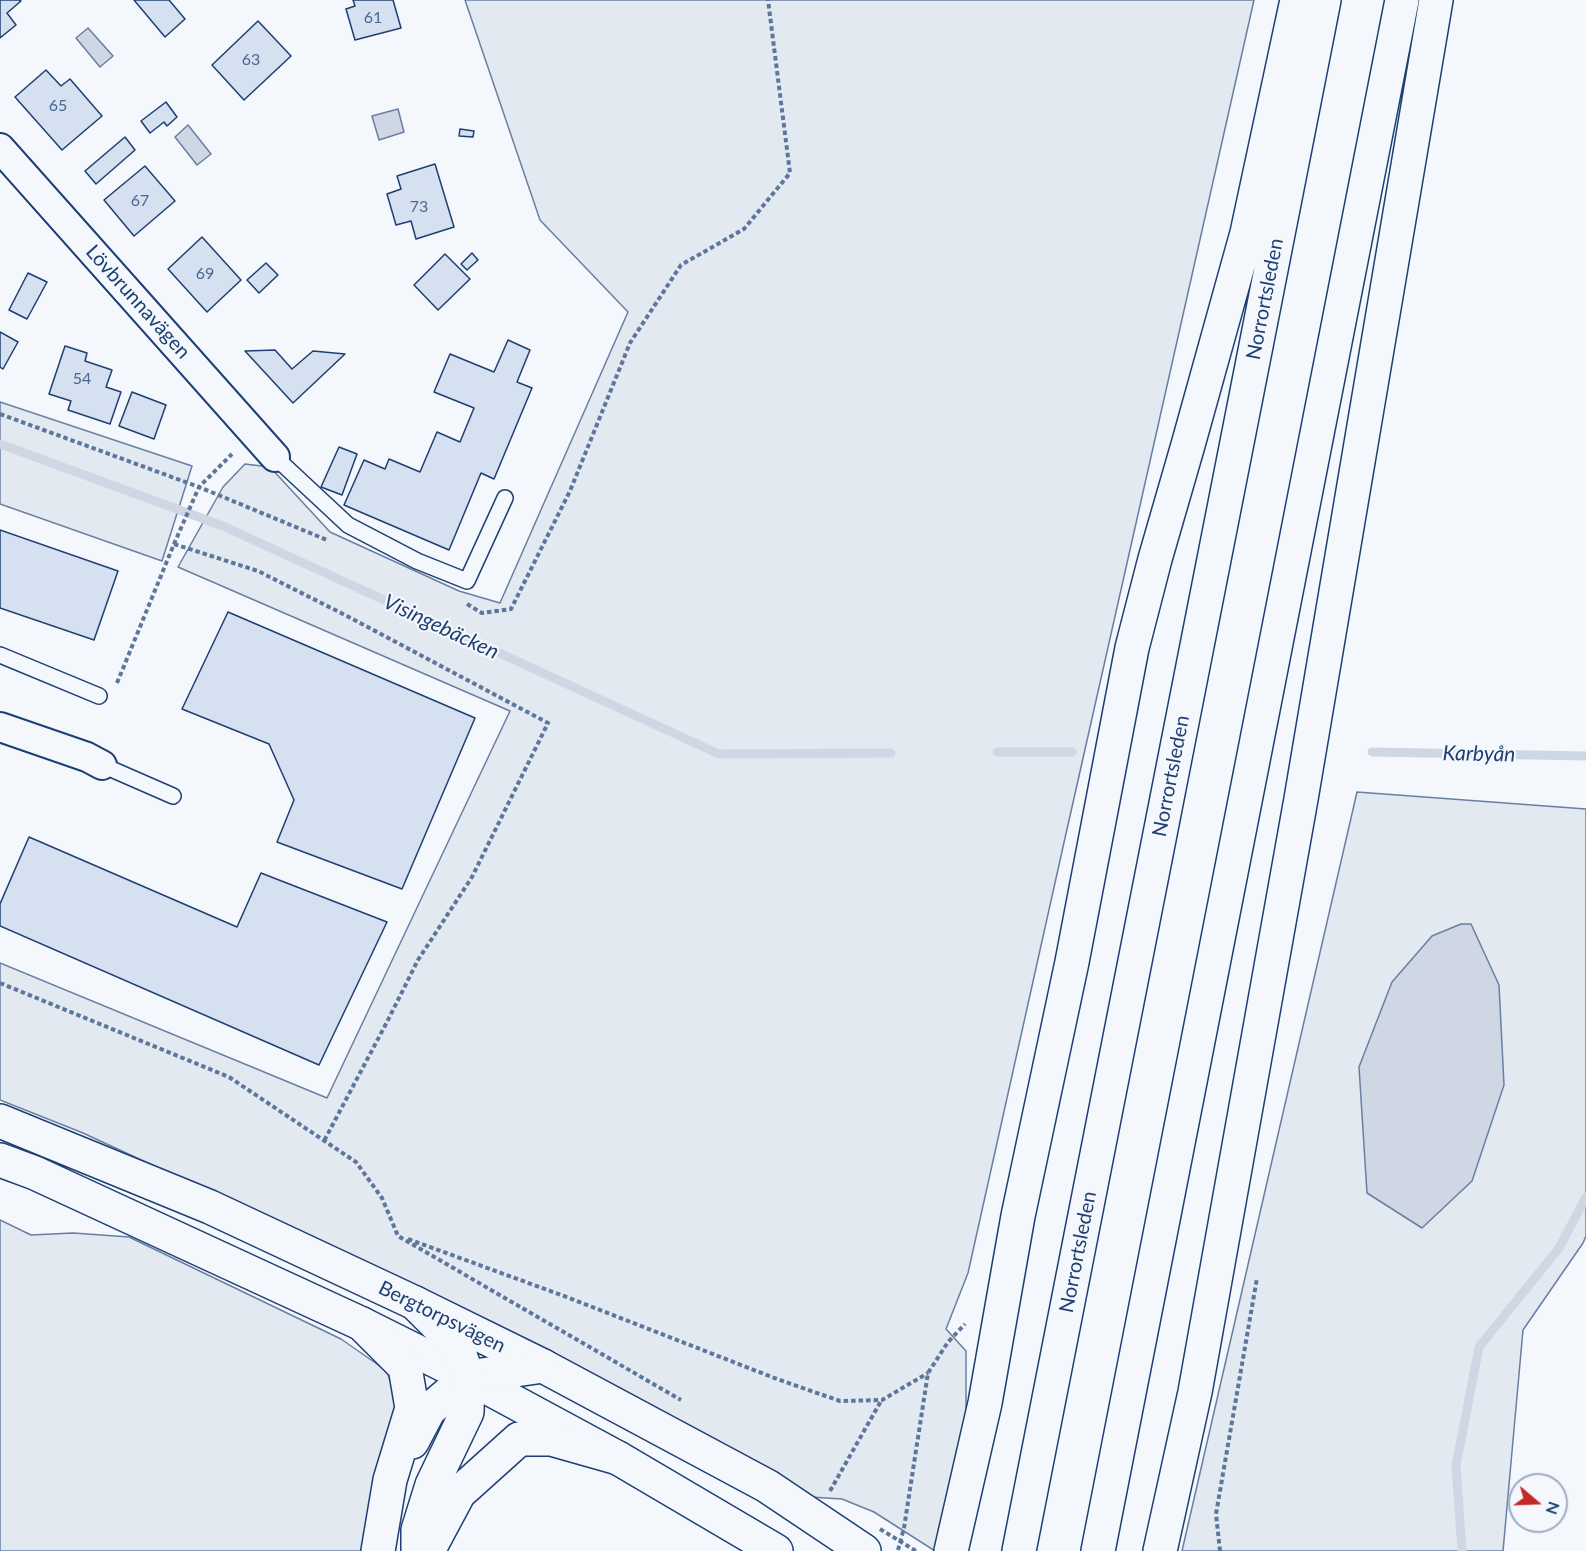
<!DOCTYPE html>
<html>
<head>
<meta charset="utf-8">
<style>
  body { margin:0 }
  #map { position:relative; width:1586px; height:1551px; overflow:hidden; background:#f4f7fb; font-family:Lato,sans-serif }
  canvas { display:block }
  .north { position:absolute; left:1508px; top:1473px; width:60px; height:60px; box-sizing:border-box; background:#f4f7fb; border:2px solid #9eadc5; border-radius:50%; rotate:109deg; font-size:16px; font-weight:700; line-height:24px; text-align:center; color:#1d3f73 }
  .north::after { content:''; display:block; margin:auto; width:21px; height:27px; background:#c62828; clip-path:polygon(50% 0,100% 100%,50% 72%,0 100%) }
</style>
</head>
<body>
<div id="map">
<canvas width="1586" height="1551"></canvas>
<div class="north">N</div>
</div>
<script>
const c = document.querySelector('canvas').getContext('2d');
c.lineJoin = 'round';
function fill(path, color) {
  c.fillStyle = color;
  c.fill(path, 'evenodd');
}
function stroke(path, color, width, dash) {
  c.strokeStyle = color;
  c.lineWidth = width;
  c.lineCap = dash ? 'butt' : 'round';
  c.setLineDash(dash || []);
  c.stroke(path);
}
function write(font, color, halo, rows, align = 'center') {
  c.font = font + ' Lato,sans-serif';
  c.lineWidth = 4.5;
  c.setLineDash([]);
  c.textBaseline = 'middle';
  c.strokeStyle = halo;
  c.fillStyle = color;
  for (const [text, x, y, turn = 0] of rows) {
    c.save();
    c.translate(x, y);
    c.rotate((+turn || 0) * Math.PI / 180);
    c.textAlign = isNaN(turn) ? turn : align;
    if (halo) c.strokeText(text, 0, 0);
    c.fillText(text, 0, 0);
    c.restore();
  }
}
const green = new Path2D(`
  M 465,0 L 1254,0 L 1065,838 L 968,1273 L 946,1329 L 966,1351 L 966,1427 L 935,1551 L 874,1512 L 842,1499 L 810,1497 L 370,1266 L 83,1133 L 0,1100 L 0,963 L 327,1098 L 510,711 L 178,567 L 223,487 L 245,464 L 270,467 L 330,532 L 459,591 L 500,603 L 628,312 L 540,220 Z
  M 0,402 L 192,466 L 162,561 L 0,504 Z
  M 1357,792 L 1586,809 L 1586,1236 L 1583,1243 L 1523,1330 L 1503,1551 L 1182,1551 Z
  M 0,1220 L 31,1235 L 73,1233 L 129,1237 L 341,1339 L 387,1371 L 396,1399 L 394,1443 L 363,1551 L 0,1551 Z`);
const water = new Path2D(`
  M 88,28 L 113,56 L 100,67 L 76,38 Z
  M 398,109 L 404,132 L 379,140 L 372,116 Z
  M 188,125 L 211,154 L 197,165 L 175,137 Z
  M 1461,924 L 1471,924 L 1499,985 L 1504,1085 L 1472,1181 L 1422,1228 L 1367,1193 L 1359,1067 L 1392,982 L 1432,936 Z`);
const stream = new Path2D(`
  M 0,444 L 223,526 L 719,754 L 891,753
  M 997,752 L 1072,752
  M 1372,752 L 1586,756
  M 1462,1551 L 1456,1466 L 1479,1347 L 1559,1248 L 1586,1197`);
const building = new Path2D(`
  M 0,0 L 19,0 L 21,1 L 7,13 L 16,25 L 0,38 Z
  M 134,0 L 169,0 L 185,19 L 165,37 Z
  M 353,0 L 393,0 L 401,28 L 355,40 L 346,9 L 355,6 Z
  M 258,21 L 291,56 L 244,100 L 212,65 Z
  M 46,70 L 61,86 L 70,79 L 102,116 L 62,150 L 15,97 Z
  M 166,102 L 177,117 L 167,126 L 164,122 L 150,133 L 141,121 Z
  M 460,129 L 474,131 L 473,137 L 459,136 Z
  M 125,137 L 135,150 L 96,184 L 85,171 Z
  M 435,164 L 454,227 L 416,239 L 411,221 L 396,225 L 387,194 L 401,189 L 397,176 Z
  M 145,166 L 175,201 L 134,236 L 104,200 Z
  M 202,237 L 241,280 L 207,312 L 168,269 Z
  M 472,253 L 478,260 L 467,270 L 461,264 Z
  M 445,254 L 470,279 L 438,310 L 414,285 Z
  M 266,263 L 278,275 L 259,293 L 247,280 Z
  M 28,273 L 47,282 L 27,319 L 9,310 Z
  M 0,332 L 18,342 L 3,369 L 0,367 Z
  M 508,340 L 530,350 L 517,382 L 532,388 L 494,479 L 481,473 L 449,550 L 344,505 L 364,460 L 385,469 L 389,459 L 420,472 L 437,432 L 460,442 L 474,408 L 434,392 L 450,354 L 494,372 Z
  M 65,346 L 87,353 L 85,361 L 112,370 L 106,387 L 121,392 L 110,424 L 68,410 L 71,401 L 49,394 Z
  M 275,350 L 292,369 L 313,351 L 345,354 L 293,403 L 245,351 Z
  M 132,392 L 166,405 L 154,439 L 119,426 Z
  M 339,447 L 357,454 L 342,495 L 321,487 Z
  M 0,530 L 118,571 L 94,640 L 0,608 Z
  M 228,612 L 475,718 L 402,889 L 277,842 L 294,800 L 269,744 L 182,709 Z
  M 29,837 L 237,927 L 261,873 L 387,922 L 319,1065 L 0,926 L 0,904 Z`);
const path = new Path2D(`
  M 0,414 L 199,487 L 327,540
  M 174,544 L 258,571 L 347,616 L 548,723 L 472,877 L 418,960 L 387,1022 L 324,1141
  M 467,604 L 482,613 L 511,609 L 570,491 L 630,343 L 681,265 L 744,229 L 790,173 L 768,0
  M 117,683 L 174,544 L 199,487 L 232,454
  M 0,983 L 229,1077 L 356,1162 L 382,1198 L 398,1236 L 681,1400
  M 408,1239 L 564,1296 L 777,1379 L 840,1401 L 882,1400 L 928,1373
  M 830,1491 L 881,1401
  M 898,1550 L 904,1528 L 928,1373 L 948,1342 L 965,1324
  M 1220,1551 L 1216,1514 L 1257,1278`);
const service = new Path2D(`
  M 275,457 L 348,525 L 417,561 L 467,581 L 505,498
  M 0,655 L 99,696
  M 102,765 L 173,796`);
const minor = new Path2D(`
  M 0,148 L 275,457
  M 0,727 L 87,757 L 102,765`);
const secondary = new Path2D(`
  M 0,1121 L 210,1207 L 415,1303 L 543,1366 L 767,1486 L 864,1551
  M 0,1160 L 35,1173 L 362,1324 L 468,1377 L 618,1458 L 776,1551`);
const trunk = new Path2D(`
  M 362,1324 L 405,1367 L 412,1408 L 390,1480 L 378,1551
  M 412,1442 L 429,1410 L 468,1377 L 543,1366`);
const motorway = new Path2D(`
  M 415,1303 L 456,1344 L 468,1377 L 467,1412 L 432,1485 L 418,1530 L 418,1551
  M 428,1551 L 459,1493 L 519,1439 L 551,1439 L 618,1458
  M 951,1551 L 985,1403 L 1018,1216 L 1072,962 L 1132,648 L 1155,559 L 1188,445 L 1247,233 L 1297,0
  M 1019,1551 L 1324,0
  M 1098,1551 L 1402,0
  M 1160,1551 L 1195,1392 L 1301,799 L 1436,0`);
const pathBridge = new Path2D(`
  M 880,1529 L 916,1551`);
const numberNames = [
  ["61",373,18],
  ["63",251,60],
  ["65",58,106],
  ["67",140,201],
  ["73",419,207],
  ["69",205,274],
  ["54",82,379]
];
const streetNames = [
  ["Norrortsleden",1265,299,-79],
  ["Lövbrunnavägen",138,302,48],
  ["Norrortsleden",1171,776,-79],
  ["Norrortsleden",1078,1252,-79],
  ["Bergtorpsvägen",442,1317,26]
];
const waterNames = [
  ["Visingebäcken",441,627,25],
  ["Karbyån",1479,754,1]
];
fill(green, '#e3e9f0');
stroke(green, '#687fa3', 1.5);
fill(water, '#cfd7e4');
stroke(water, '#687fa3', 1.5);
stroke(stream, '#cfd7e4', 9);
fill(building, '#d5e0f0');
stroke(building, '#1d3f73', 1.5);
stroke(service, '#1d3f73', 18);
stroke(minor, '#1d3f73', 32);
stroke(secondary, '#1d3f73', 36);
stroke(trunk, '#1d3f73', 36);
stroke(motorway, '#1d3f73', 36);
stroke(path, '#5e769c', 4, [4.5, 3]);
stroke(service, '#f4f7fb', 15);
stroke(minor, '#f4f7fb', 28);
stroke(secondary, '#f4f7fb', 33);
stroke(trunk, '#f4f7fb', 33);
stroke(motorway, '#f4f7fb', 33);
stroke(pathBridge, '#5e769c', 4, [4.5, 3]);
write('16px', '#4b6792', null, numberNames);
write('20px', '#1d3f73', '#f4f7fb', streetNames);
write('italic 21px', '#1d3f73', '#f4f7fb', waterNames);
</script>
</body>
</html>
